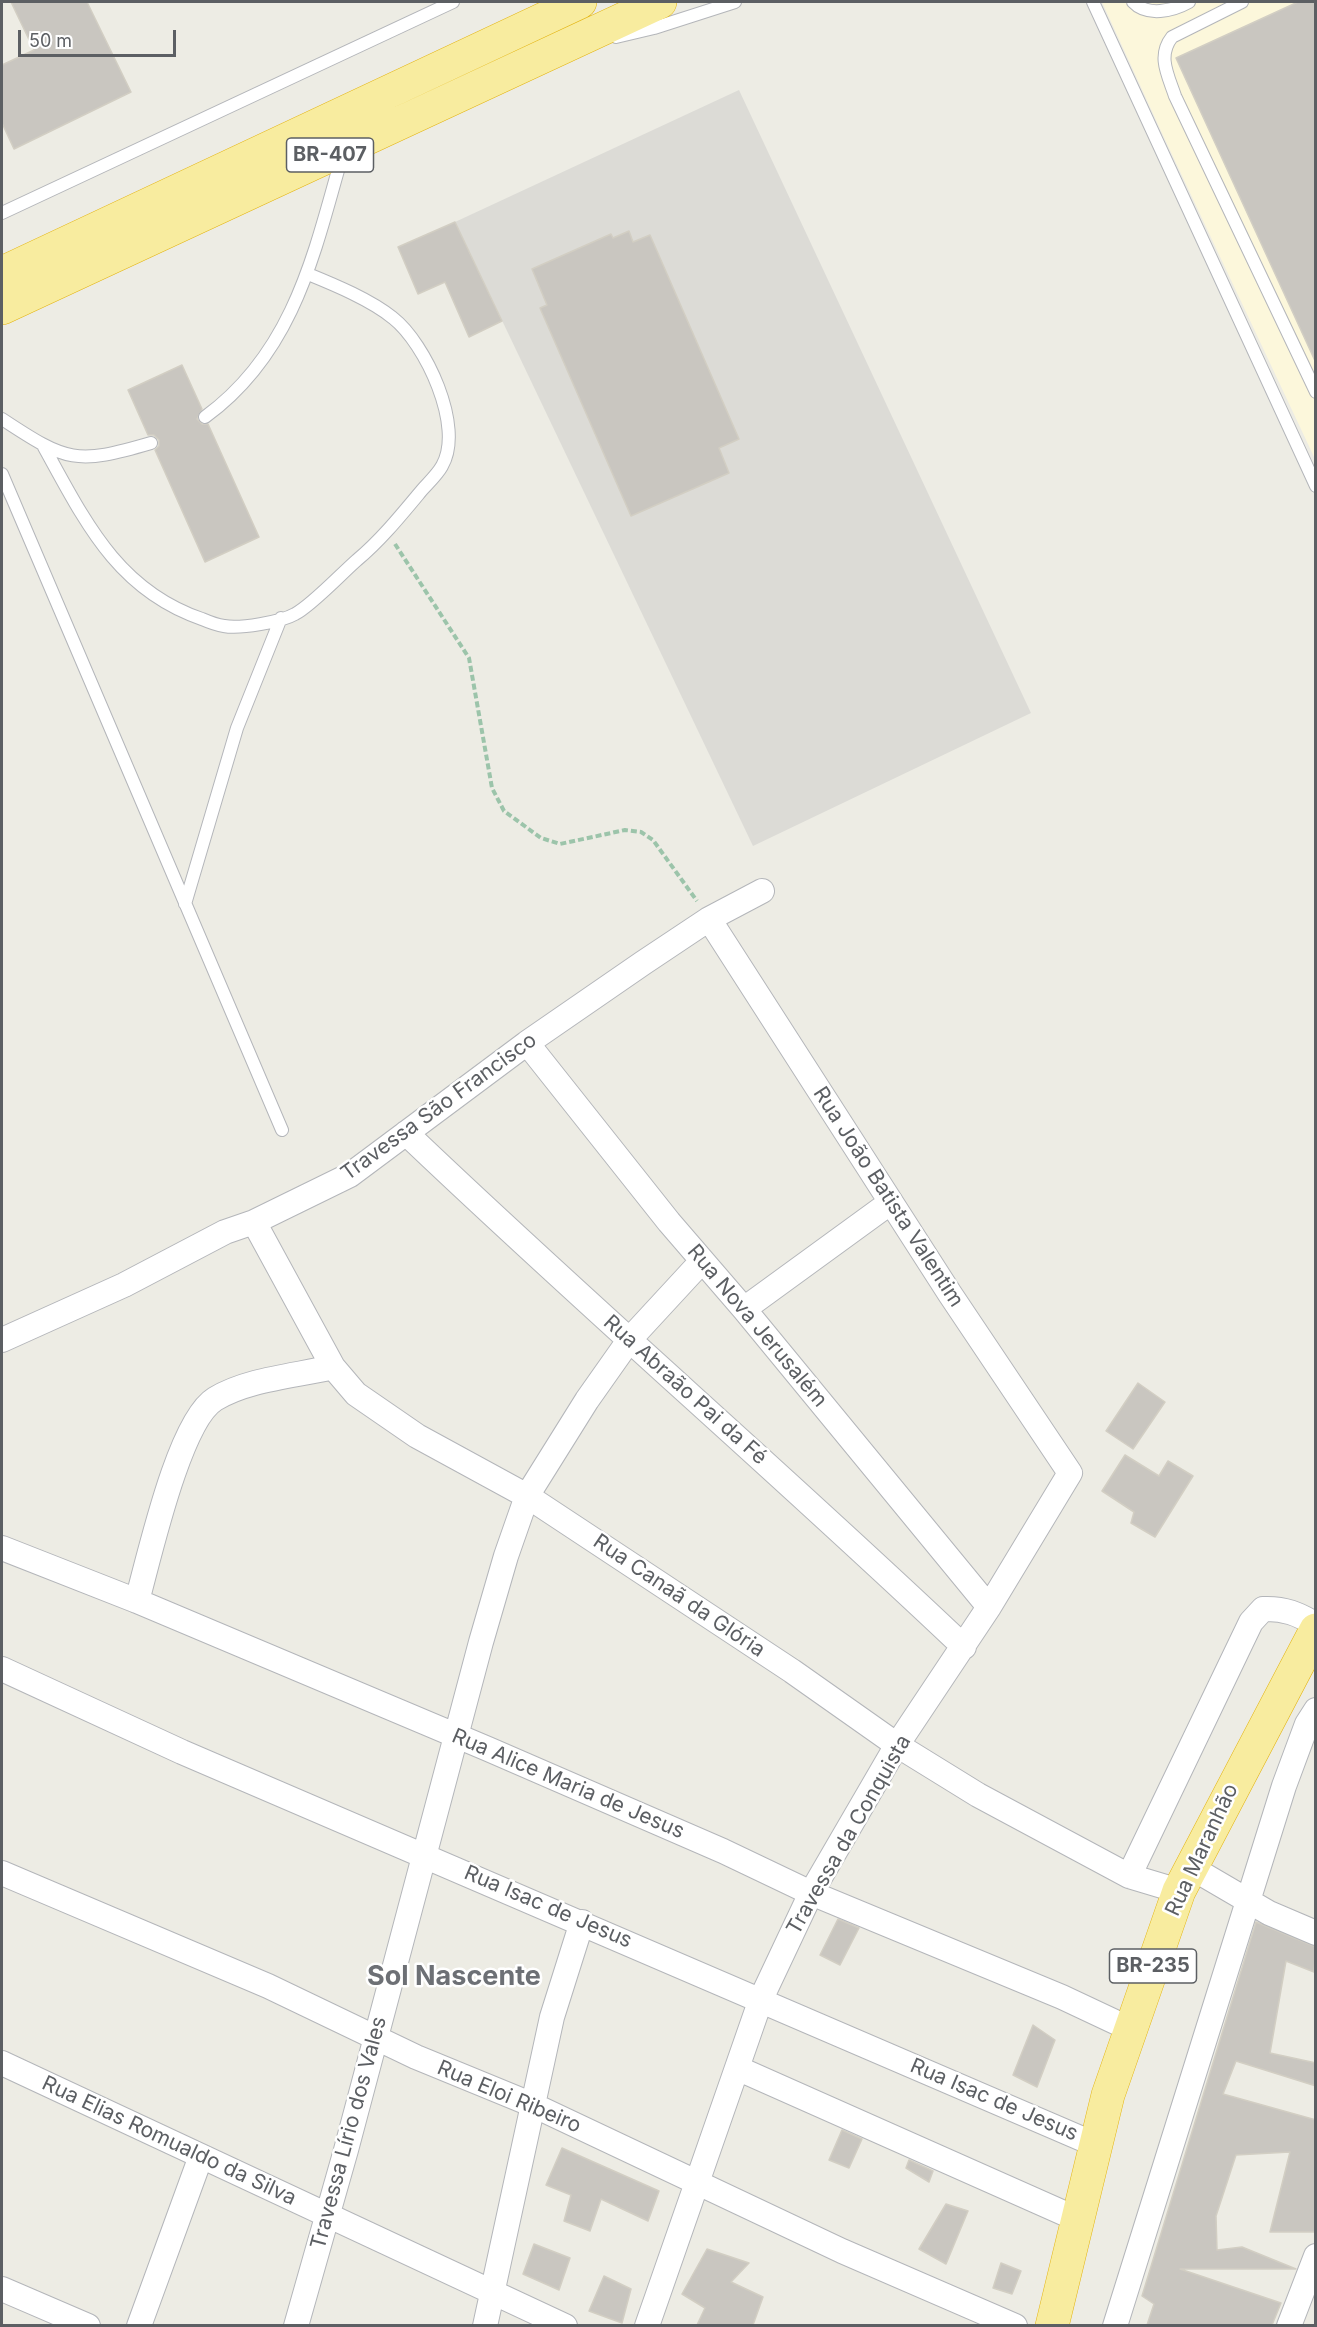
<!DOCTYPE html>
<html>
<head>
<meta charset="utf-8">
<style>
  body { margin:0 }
  #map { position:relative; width:1317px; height:2327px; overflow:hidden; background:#edece4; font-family:Inter,sans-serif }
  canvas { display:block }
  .frame { position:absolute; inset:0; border:3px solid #5c5f63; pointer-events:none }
  .scale { position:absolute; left:18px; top:30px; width:158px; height:27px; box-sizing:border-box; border:3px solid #5c5f63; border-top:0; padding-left:8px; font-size:18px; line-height:21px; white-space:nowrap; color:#5c5f63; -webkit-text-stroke:4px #fff; paint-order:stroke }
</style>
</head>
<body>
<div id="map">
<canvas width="1317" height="2327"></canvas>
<div class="frame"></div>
<div class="scale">50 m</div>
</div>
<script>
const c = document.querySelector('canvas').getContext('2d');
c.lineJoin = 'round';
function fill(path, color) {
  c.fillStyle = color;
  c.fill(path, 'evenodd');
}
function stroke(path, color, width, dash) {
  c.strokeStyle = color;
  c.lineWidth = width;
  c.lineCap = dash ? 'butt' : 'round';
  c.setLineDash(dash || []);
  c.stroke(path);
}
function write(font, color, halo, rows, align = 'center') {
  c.font = font + ' Inter,sans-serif';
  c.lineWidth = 5;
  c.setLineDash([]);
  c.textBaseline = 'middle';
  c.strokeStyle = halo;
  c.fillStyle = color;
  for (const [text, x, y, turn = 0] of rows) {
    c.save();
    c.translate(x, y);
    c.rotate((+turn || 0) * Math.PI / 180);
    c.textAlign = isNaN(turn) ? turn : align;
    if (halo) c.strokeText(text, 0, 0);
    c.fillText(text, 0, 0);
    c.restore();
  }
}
const commercial = new Path2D(`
  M 1102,2 L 1315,2 L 1315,459 L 1161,131 Z`);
const industrial = new Path2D(`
  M 739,90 L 1031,713 L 753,846 L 455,222 Z`);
const building = new Path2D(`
  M 11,2 L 87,2 L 131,92 L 14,149 L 2,123 L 2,65 L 34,50 Z
  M 1298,2 L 1316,2 L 1316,363 L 1176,58 Z
  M 455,222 L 502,321 L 469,337 L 445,282 L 418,294 L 398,247 Z
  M 629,231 L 633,242 L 650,235 L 739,439 L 719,448 L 729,473 L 631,516 L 540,308 L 547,305 L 532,269 L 611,234 L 613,238 Z
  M 182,365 L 202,409 L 197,419 L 202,424 L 208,424 L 259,537 L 205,562 L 155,450 L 159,446 L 159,440 L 154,435 L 148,435 L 128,390 Z
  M 1138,1383 L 1165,1402 L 1133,1449 L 1106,1431 Z
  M 1125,1455 L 1159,1476 L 1168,1461 L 1193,1476 L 1155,1537 L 1131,1523 L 1134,1512 L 1102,1491 Z
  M 838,1919 L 859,1928 L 840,1965 L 820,1955 Z
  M 1256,1922 L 1316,1947 L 1314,1972 L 1286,1961 L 1270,2053 L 1316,2063 L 1316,2086 L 1236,2061 L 1223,2094 L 1316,2120 L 1316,2232 L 1270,2232 L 1290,2152 L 1236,2155 L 1216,2216 L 1217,2250 L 1242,2247 L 1296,2269 L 1180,2269 L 1281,2303 L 1272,2325 L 1147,2325 L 1154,2304 L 1142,2296 Z
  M 1033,2025 L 1055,2040 L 1037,2087 L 1013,2075 Z
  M 842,2130 L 862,2139 L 849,2168 L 829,2160 Z
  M 562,2148 L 659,2191 L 648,2221 L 601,2199 L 590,2231 L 564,2221 L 571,2195 L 546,2185 Z
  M 909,2160 L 933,2171 L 929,2182 L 906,2168 Z
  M 946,2204 L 968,2211 L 946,2264 L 919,2249 Z
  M 534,2244 L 570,2258 L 559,2290 L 523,2274 Z
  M 707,2249 L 749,2263 L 731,2282 L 763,2297 L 753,2325 L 697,2325 L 705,2308 L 682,2294 Z
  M 1001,2263 L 1021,2271 L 1012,2294 L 993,2288 Z
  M 604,2276 L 631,2289 L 622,2323 L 589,2311 Z`);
const path = new Path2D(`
  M 395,544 L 469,658 L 492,788 L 504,811 L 541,838 L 560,844 L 625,830 L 641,832 L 653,840 L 697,901`);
const service = new Path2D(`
  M 1093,2 L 1316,486
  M 1133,2 C 1147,17 1173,11 1189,2
  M 1242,2 L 1172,37 C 1157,56 1168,75 1175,96 L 1316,392
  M 616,37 L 654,28 L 735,2
  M 2,213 L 453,2
  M 205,417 C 293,353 314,255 342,156
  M 2,419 C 67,462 76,465 151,443
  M 44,447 C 85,521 117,590 202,619 C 209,622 217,625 224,626 C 240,629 281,622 295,614 C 311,606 341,574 357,560 C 381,540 402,514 422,490 C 428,483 437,475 442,466 C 465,427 425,343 393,318 C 371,300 335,285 308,274
  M 2,474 L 282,1130
  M 185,904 L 237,728 L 281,618`);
const minor = new Path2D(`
  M 527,1043 L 669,1222 L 744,1309 L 989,1607
  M 406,1133 C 589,1308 781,1473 964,1647
  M 254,1222 L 333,1367 L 356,1394 L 417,1436 L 527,1496 L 792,1671 L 897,1745 L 978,1795 L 1129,1876 L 1179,1891
  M 744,1309 L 891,1202
  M 2,1340 L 124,1285 L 225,1232 L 254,1222 L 350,1175 L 527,1043 L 643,963 L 709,919 L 762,891
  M 2,1548 L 137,1601 L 488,1749 L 723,1851 L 811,1893 L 1062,1997 L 1130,2029
  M 137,1601 C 149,1558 179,1421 215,1399 C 248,1379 295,1376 333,1367
  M 2,1669 L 182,1752 L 1094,2144
  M 1192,1868 L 1269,1913 L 1316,1933
  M 2,1873 L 268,1986 L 416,2057 L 533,2105 L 842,2251 L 1015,2326
  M 1129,1876 L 1251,1622 L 1263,1609 C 1284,1608 1299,1614 1316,1625
  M 2,2063 L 565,2326
  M 737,2068 L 1077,2219
  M 2,2289 L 88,2326
  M 139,2326 L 201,2156
  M 296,2326 L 346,2150 L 481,1642 L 506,1556 L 527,1496 L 587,1400 L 630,1339 L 702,1261
  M 485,2326 L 552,2017 L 582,1922
  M 647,2326 L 761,1999 L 811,1893 L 897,1745 L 989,1607 L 1070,1473 L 950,1294 L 709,919
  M 1115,2326 L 1284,1786 L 1307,1724 L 1316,1710
  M 1289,2326 L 1316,2256`);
const trunk = new Path2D(`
  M 2,273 L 580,2
  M 2,308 L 660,2
  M 1052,2326 L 1108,2095 L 1179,1891 L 1316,1630`);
const shields = [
  [330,155,87],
  [1153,1966,87]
];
const shieldNames = [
  ["BR-407",330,155],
  ["BR-235",1153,1966]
];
const streetNames = [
  ["Travessa São Francisco",439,1107,-36],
  ["Rua João Batista Valentim",888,1197,57],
  ["Rua Nova Jerusalém",757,1326,50],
  ["Rua Abraão Pai da Fé",685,1390,42],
  ["Rua Canaã da Glória",679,1596,34],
  ["Rua Alice Maria de Jesus",568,1784,23],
  ["Travessa da Conquista",849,1835,-60],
  ["Rua Maranhão",1202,1850,-65],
  ["Rua Isac de Jesus",548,1907,23],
  ["Rua Eloi Ribeiro",509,2097,23],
  ["Rua Isac de Jesus",994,2100,23],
  ["Travessa Lírio dos Vales",349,2133,-75],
  ["Rua Elias Romualdo da Silva",169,2141,25]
];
const districtNames = [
  ["Sol Nascente",454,1977]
];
fill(commercial, '#fcf7db');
fill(industrial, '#dcdbd6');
fill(building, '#c9c6c0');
stroke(building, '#d2cec3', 1.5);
stroke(service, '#b4b6ba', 14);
stroke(minor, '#b4b6ba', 26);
stroke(trunk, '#e3b30e', 34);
stroke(path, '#9cc4aa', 4, [6, 3]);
stroke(service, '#fff', 12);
stroke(minor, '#fff', 24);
stroke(trunk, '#f8ec9f', 33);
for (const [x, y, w] of shields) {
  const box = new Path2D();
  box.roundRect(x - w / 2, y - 17, w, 34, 4.5);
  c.fillStyle = '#fff';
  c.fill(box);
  stroke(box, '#5c5f63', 1.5);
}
write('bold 20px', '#5c5f63', null, shieldNames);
write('21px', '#5c5f63', '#fff', streetNames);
write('bold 27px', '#6d7075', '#fff', districtNames);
</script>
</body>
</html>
